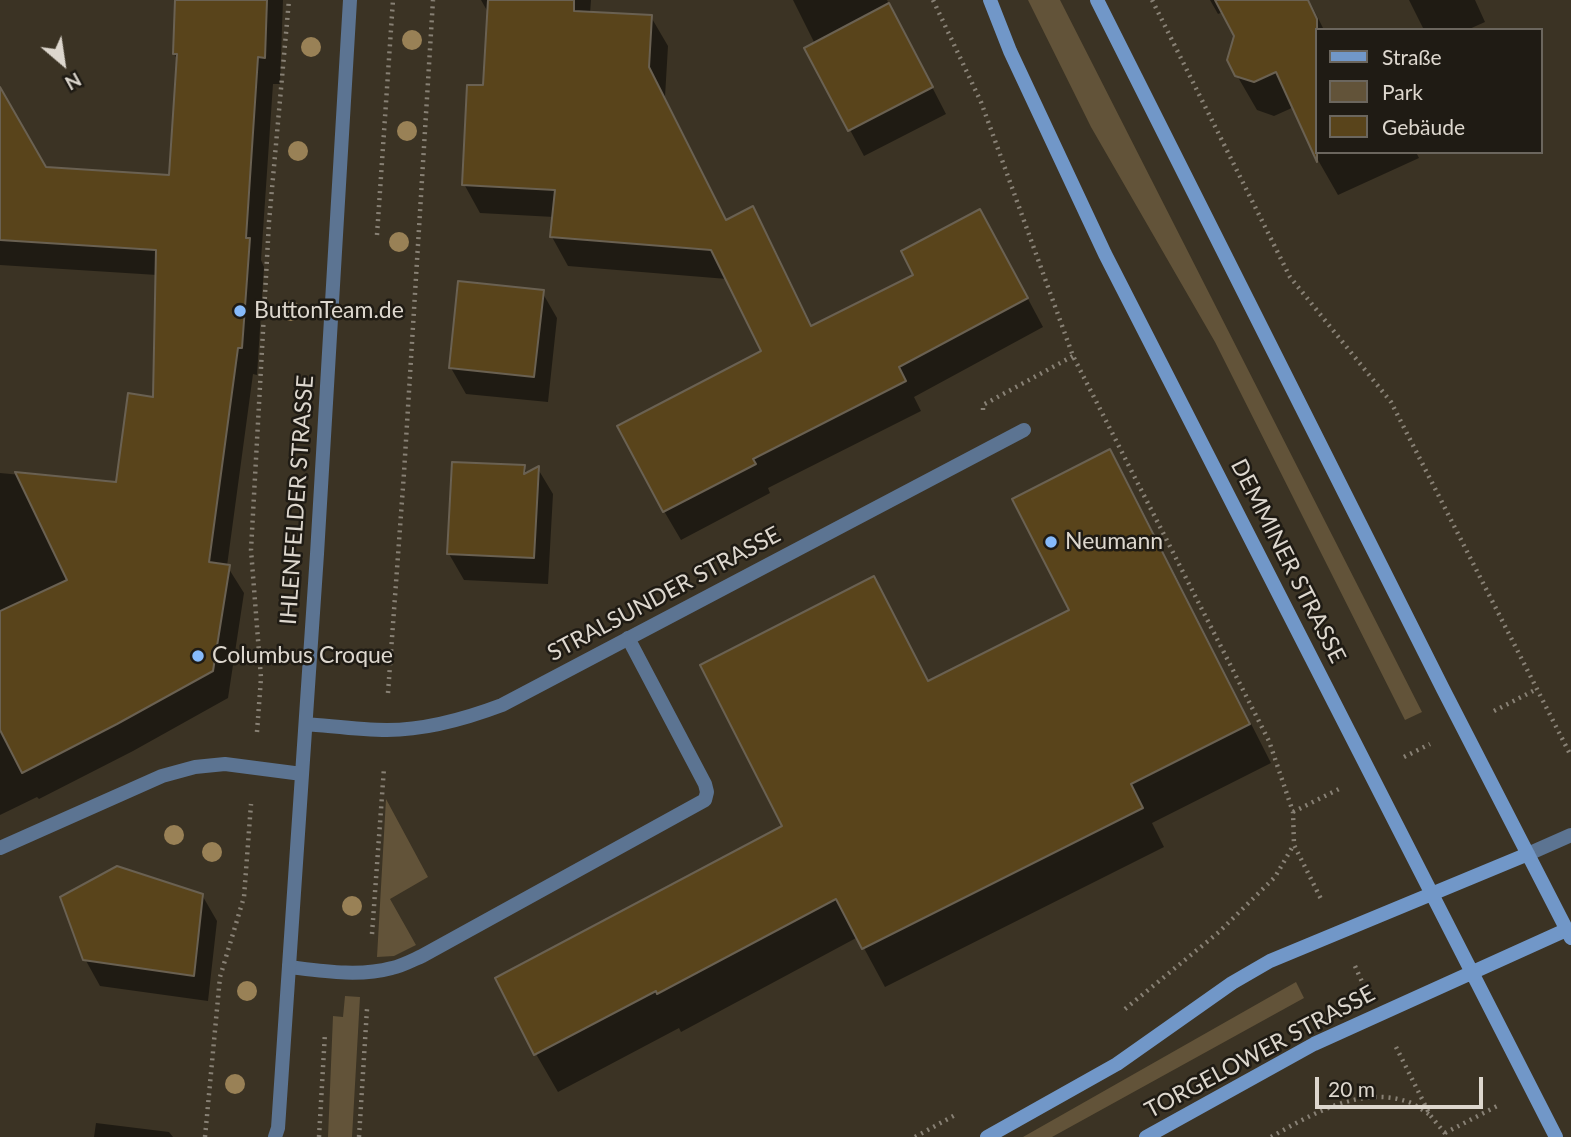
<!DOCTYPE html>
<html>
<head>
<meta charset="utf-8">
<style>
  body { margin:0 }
  #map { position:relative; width:1571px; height:1137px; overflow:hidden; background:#3b3324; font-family:Lato,sans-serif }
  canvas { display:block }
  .legend { position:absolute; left:1315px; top:28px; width:228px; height:126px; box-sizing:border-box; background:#1f1b14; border:2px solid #6b665e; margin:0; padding:9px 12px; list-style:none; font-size:21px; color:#ddd7ce }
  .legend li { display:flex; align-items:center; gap:14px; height:35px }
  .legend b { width:35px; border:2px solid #6b665e }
  .north { position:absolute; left:28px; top:28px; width:70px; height:70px; -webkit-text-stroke:5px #1f1b14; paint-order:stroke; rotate:151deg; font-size:19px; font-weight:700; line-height:28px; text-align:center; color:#ddd7ce }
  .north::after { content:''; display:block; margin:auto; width:24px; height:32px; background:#ddd7ce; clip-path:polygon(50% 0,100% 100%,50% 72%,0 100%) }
  .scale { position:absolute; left:1315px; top:1077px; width:168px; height:32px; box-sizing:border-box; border:4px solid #ddd7ce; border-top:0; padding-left:9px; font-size:21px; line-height:24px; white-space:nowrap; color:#ddd7ce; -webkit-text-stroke:5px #1f1b14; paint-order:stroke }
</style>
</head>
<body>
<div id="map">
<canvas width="1571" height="1137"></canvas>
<ul class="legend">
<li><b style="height:9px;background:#7197c8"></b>Straße</li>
<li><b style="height:19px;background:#625339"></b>Park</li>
<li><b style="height:19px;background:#59441b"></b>Gebäude</li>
</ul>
<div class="north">N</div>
<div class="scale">20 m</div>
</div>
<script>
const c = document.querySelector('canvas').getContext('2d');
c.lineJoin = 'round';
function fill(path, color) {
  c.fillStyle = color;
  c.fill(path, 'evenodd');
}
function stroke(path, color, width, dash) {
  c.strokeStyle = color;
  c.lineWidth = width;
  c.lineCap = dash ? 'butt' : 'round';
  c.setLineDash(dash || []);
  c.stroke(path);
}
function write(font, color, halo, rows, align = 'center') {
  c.font = font + ' Lato,sans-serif';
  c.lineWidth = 5;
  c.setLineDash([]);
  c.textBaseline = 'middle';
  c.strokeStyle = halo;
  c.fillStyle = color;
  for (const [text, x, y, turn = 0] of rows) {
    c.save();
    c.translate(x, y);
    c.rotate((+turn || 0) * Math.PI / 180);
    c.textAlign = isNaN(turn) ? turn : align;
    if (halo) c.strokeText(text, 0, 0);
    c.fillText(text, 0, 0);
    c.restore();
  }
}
const green = new Path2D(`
  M 1028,0 L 1060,0 L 1422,712 L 1405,720 L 1215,342 L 1091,127 Z
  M 386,799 L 428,877 L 390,899 L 416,945 L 394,956 L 377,957 Z
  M 1296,982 L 1304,998 L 1052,1137 L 1023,1137 Z
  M 345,996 L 360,997 L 352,1137 L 328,1137 L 333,1016 L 343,1017 Z`);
const shadow = new Path2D(`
  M 176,0 L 283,0 L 280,84 L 273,84 L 261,260 L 264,267 L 257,375 L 253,374 L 227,566 L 244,593 L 228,698 L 133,751 L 39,799 L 37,797 L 0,815 L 0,473 L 118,484 L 155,399 L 157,275 L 0,265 L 0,91 L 45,168 L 171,177 L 178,61 L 174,54 Z
  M 481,0 L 591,0 L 590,14 L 651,17 L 668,46 L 665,97 L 727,222 L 752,209 L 769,237 L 813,328 L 996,239 L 1043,327 L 914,397 L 921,411 L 768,488 L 770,493 L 681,540 L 664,511 L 763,352 L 727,279 L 568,266 L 552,237 L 554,217 L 480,213 L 464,184 L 485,87 L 489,14 Z
  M 793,0 L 887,0 L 946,114 L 864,156 L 806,48 L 815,44 Z
  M 1210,0 L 1309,0 L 1324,30 L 1317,30 L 1317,152 L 1416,152 L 1419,158 L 1338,195 L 1318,160 L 1294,107 L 1274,116 L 1257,110 L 1228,60 L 1235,35 L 1223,12 L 1218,14 Z
  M 1409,0 L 1475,0 L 1485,22 L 1467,30 L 1424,30 Z
  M 542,292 L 557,318 L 548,402 L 466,394 L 451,368 Z
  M 1110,451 L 1132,490 L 1271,763 L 1152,823 L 1164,847 L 885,987 L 858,937 L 681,1032 L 679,1028 L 558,1092 L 536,1054 L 784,826 L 873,579 L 929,683 L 1071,610 Z
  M 524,467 L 528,474 L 538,469 L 553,494 L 548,584 L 464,580 L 449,554 Z
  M 202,895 L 217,921 L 208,1001 L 100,986 L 85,959 Z
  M 96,1123 L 169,1132 L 173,1137 L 94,1137 Z`);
const building = new Path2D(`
  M 175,0 L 267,0 L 265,58 L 258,57 L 246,238 L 250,238 L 242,348 L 238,348 L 209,562 L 230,565 L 213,671 L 117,724 L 22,773 L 0,730 L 0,611 L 67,580 L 15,472 L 116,482 L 128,393 L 153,397 L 156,250 L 0,240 L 0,87 L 46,167 L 169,175 L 177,54 L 173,54 Z
  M 488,0 L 574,0 L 574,11 L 652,15 L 649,67 L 726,220 L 753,206 L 811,326 L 913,275 L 901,251 L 980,209 L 1028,298 L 899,367 L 906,381 L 753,459 L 756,464 L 663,512 L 617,426 L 761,351 L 711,250 L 550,237 L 555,190 L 462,185 L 467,85 L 483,85 Z
  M 1215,0 L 1308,0 L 1317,19 L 1317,162 L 1276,72 L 1254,82 L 1235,76 L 1227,60 L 1234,36 Z
  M 889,3 L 933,87 L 848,131 L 804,48 Z
  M 458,281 L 544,290 L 534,377 L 449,368 Z
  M 1110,449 L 1250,724 L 1131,784 L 1143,808 L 862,949 L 836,899 L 657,994 L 656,991 L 534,1055 L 495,978 L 782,826 L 700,665 L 874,576 L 928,681 L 1069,610 L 1012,499 Z
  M 452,462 L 525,465 L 524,474 L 539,466 L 534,558 L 447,554 Z
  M 117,866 L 203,894 L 194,976 L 83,960 L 60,897 Z`);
const path = new Path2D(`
  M 933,0 L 981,102 L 1073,356 L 1269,741 L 1293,812 L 1294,845 L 1321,899
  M 1152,0 L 1290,277 L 1391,402 L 1571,756
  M 377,235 L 393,0
  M 983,410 L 983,405 L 1073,356
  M 388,693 L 404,473 L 433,0
  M 1494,711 L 1537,689
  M 257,732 L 261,678 L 251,550 L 269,222 L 289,0
  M 1404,757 L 1430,744
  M 1293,812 L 1339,789
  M 372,934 L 384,768
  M 1355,966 L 1363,984
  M 1125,1009 L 1219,932 L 1275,877 L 1293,846
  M 1396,1047 L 1430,1115 L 1448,1137
  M 1445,1133 L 1499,1105
  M 205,1137 L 220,977 L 244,897 L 251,804
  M 319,1137 L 325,1033
  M 359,1137 L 367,1009
  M 915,1137 L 957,1114
  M 1271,1137 C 1312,1114 1363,1084 1411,1103 C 1417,1106 1424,1111 1430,1115`);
const lane = new Path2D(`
  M 289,967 C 322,971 359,977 392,968 C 402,966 413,960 422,956 L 705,800 L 707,792 L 705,784 L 628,638`);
const street = new Path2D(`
  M 306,724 C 332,726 360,730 387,730 C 427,730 465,719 502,705 L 1024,430
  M 0,848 L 162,776 L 195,767 L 225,764 L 302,774
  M 1528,854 L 1571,835
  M 275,1137 L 278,1128 L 317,554 L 350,0`);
const secondary = new Path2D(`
  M 990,0 L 1010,51 L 1105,254 L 1556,1137
  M 1097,0 L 1443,689 L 1571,938
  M 987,1137 L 1117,1064 L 1232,983 L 1270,961 L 1528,854
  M 1146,1137 L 1314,1044 L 1566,930`);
const trees = [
  [412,40],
  [311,47],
  [407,131],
  [298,151],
  [399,242],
  [291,311],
  [174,835],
  [212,852],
  [352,906],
  [247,991],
  [235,1084]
];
const markers = [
  [240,311,7,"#87bbfb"],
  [1051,542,7,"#87bbfb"],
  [198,656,7,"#87bbfb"]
];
const poiNames = [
  ["ButtonTeam.de",254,311],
  ["Neumann",1065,542],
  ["Columbus Croque",212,656]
];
const streetNames = [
  ["IHLENFELDER STRASSE",297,500,-86],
  ["DEMMINER STRASSE",1288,561,63],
  ["STRALSUNDER STRASSE",664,594,-28],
  ["TORGELOWER STRASSE",1260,1052,-28]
];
fill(green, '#625339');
fill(shadow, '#0007');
fill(building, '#59441b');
stroke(building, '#6a6152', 2);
stroke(path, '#888175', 4.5, [2, 5]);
stroke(lane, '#5c7492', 14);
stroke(street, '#5c7492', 14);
stroke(secondary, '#7197c8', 14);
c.fillStyle = '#998156';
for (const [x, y] of trees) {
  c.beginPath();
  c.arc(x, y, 10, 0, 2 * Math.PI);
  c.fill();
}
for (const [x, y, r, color] of markers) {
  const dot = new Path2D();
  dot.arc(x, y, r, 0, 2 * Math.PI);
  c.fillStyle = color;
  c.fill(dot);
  stroke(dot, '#1f1b14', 2.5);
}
write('23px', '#ddd7ce', '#1f1b14', poiNames, 'left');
write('23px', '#ddd7ce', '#1f1b14', streetNames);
</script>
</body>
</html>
